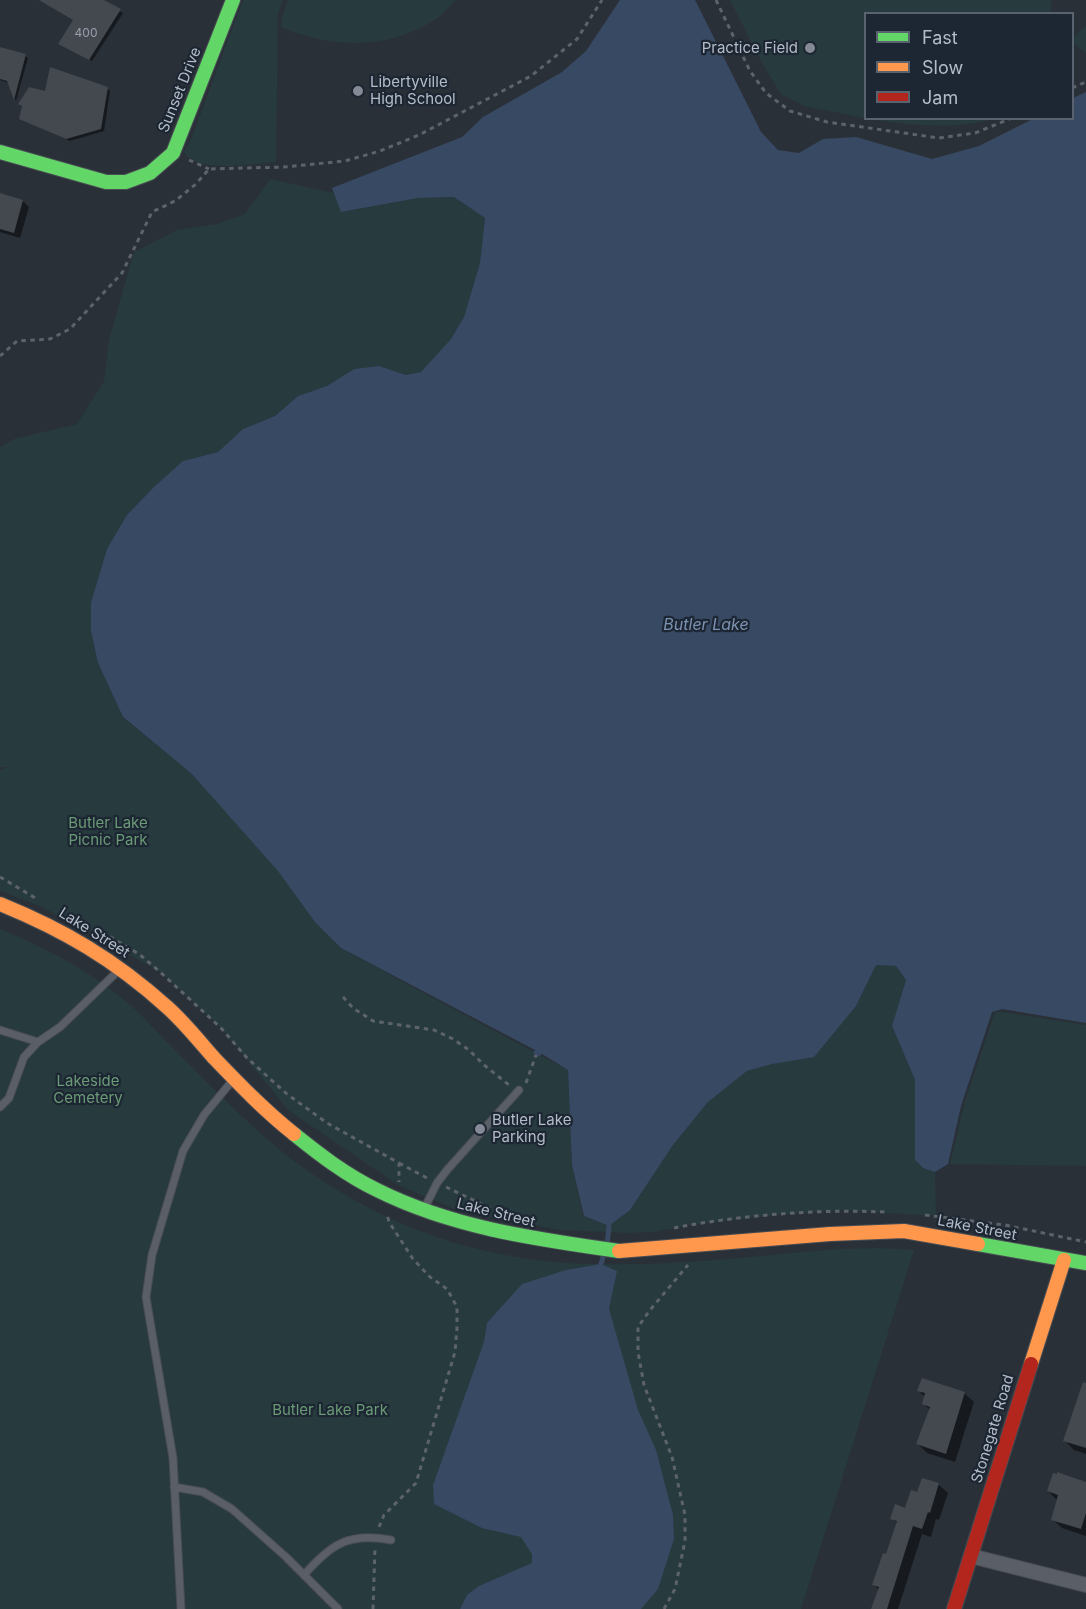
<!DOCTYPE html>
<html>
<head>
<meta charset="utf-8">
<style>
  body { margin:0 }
  #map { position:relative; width:1086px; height:1609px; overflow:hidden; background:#2a3038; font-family:Inter,sans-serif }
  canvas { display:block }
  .legend { position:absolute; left:864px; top:12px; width:210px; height:108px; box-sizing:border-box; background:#1d2633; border:2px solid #59626f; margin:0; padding:8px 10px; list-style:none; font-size:18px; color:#b4bcc9 }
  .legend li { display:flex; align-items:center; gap:12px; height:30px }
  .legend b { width:30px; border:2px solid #59626f }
</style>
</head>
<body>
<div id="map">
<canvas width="1086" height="1609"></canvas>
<ul class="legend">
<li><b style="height:8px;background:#63d668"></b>Fast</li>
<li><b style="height:8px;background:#ff974d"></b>Slow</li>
<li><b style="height:8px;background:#b3261e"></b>Jam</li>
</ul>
</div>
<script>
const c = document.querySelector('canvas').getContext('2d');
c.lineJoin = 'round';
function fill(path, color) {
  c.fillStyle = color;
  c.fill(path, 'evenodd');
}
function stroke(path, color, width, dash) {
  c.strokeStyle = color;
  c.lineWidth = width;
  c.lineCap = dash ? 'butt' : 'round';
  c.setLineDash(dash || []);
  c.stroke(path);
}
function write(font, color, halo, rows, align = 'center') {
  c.font = font + ' Inter,sans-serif';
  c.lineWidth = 4.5;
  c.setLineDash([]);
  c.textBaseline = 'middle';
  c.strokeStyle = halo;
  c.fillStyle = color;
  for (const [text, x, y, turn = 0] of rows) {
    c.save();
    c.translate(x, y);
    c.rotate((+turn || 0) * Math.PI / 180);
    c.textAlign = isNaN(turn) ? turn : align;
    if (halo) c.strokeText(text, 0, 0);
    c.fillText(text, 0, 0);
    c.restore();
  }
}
const green = new Path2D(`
  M 243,0 L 283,0 L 278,14 L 276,162 C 253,164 219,170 197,162 C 193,161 188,157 185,154 L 184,151 L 190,142 Z
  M 288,0 L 456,0 C 449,6 443,14 436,19 C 389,50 331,49 281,27 L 282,17 Z
  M 730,0 L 1052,0 L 1050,13 L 866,14 L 865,118 L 804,106 L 781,94 L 763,65 Z
  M 1086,25 L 1086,53 L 1073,43 L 1072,39 Z
  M 869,119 L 993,118 L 993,119 C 953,130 909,125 869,119 Z
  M 270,179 L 334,193 L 342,212 L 418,198 L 454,197 L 485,218 L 480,263 L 464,317 L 451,339 L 421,373 L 406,375 L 379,366 L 354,369 L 327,386 L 298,396 L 275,416 L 243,429 L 218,452 L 183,461 L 91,631 L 98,663 L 123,717 L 122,719 L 124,719 L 191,772 L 278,870 L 340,948 L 568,1070 L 572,1165 L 583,1216 L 609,1226 L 630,1210 L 673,1145 L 708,1102 L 747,1071 L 772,1064 L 856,1006 L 876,965 L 896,966 L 906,980 L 892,1027 L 915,1080 L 915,1160 L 923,1168 L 935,1172 L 936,1216 L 843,1210 L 776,1215 L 691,1225 L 654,1232 L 627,1233 L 560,1230 L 459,1211 L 398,1185 L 288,1110 L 221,1028 L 159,971 L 40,906 L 0,891 L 0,770 L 7,767 L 0,767 L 0,447 L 14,439 L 77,424 L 104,381 L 109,340 L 134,252 L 177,230 L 217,224 L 245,214 Z
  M 0,929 C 44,947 92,972 128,1003 C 142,1015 155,1030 168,1043 C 212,1087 257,1135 308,1171 C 366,1212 435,1242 505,1255 C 579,1270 674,1264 750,1257 C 807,1252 856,1245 914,1250 L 801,1609 L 0,1609 Z
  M 995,1012 L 1002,1012 L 1086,1025 L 1086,1166 L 950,1164 L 965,1101 Z`);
const water = new Path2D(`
  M 620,0 L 695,0 L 761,132 L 778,150 L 799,153 L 823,139 L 856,137 L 932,159 L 979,146 L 1033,119 L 1072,118 L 1073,98 L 1086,92 L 1086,1023 L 1002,1009 L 992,1012 L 961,1106 L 948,1164 L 935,1172 L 923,1168 L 915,1160 L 915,1080 L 892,1026 L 906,980 L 896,966 L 876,965 L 856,1006 L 814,1057 L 772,1064 L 747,1071 L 708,1102 L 673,1145 L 630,1210 L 609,1226 L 584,1216 L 572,1165 L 568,1070 L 542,1054 L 538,1057 L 533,1053 L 535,1050 L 533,1049 L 341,948 L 315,922 L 278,871 L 191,773 L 123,717 L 98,663 L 91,631 L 91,603 L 107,549 L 127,515 L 155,486 L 183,461 L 218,452 L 243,429 L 275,416 L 298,396 L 327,386 L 354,369 L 379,366 L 406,375 L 421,372 L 451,339 L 464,317 L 480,263 L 485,218 L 454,197 L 418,198 L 341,212 L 332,188 L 462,137 L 483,117 L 562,72 L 586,51 Z
  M 601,1264 L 617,1271 L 609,1309 L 638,1410 L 656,1450 L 673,1515 L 674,1539 L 658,1589 L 641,1609 L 460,1609 L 467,1595 L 479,1586 L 532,1563 L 532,1554 L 521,1537 L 482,1528 L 434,1504 L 433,1485 L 484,1342 L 487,1323 L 522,1284 L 566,1270 Z`);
const shadow = new Path2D(`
  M 40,0 L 100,0 L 123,13 L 92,61 L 60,44 L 75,21 Z
  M 0,56 L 25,56 L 28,58 L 16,101 L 9,83 L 0,80 Z
  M 108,89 L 110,91 L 104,131 L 70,141 L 21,119 L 22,107 L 20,104 L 47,93 Z
  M 0,194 L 23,201 L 29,207 L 20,238 L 0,232 Z
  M 919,1391 L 964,1393 L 974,1402 L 955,1462 L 927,1453 L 918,1444 L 930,1410 L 924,1404 L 925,1397 Z
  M 1086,1400 L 1086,1454 L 1074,1450 L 1065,1441 Z
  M 923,1480 L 939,1485 L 948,1493 L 939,1520 L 936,1519 L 931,1537 L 922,1534 L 898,1609 L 873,1609 L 879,1590 L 874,1585 L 887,1556 L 897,1523 L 892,1518 L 906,1510 L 918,1494 Z
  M 1086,1483 L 1086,1536 L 1062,1528 L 1052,1519 L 1058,1501 L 1048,1491 Z`);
const stream = new Path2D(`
  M 607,1245 L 609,1226
  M 601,1264 L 604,1254`);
const building = new Path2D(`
  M 39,0 L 104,0 L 121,9 L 89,60 L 58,44 L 73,20 Z
  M 0,47 L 26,54 L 14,100 L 7,81 L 0,79 Z
  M 50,67 L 108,87 L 101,129 L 66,139 L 19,119 L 22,106 L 18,104 L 29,87 L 45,91 Z
  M 0,193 L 23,200 L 14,233 L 0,229 Z
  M 922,1378 L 965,1392 L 946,1454 L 916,1444 L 930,1407 L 922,1404 L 925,1393 L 917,1391 Z
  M 1083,1382 L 1086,1383 L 1086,1448 L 1063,1441 Z
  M 1057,1472 L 1086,1482 L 1086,1513 L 1081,1529 L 1051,1520 L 1058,1495 L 1047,1491 L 1053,1473 L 1057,1474 Z
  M 922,1478 L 939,1483 L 930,1513 L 928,1512 L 922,1529 L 913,1526 L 887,1609 L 871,1609 L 879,1587 L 872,1585 L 883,1553 L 886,1554 L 897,1521 L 890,1519 L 895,1504 L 905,1508 L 911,1490 L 917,1492 Z`);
const path = new Path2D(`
  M 716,0 L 750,71 L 766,93 L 790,111 L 827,122 L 939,138 L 975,133 L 1012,118
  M 1072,88 L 1086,82
  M 189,160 L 209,169
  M 0,356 L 17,341 L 50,339 L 70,329 L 122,273 L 152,212 L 175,201 L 196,184 L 209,169 L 284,167 L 345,161 L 380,151 L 419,135 L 531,76 L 577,39 L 602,0
  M 0,877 L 37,899
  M 102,932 L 139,954 L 159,971 L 221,1028 L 247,1058 L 287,1094 L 327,1123 L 399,1163 L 399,1182
  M 343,997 L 353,1008 L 373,1021 L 434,1030 L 453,1039 L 469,1050 L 484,1065 L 509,1085
  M 526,1083 L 536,1055
  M 399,1163 L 427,1178
  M 446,1187 L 500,1213
  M 925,1215 L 1005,1225 L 1086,1242
  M 674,1228 C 741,1215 818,1209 885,1212
  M 379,1527 L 384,1515 L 416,1483 L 455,1352 L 457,1328 L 457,1307 L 447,1289 L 430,1277 L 413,1259 L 389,1222 L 387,1214
  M 373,1609 L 375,1548
  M 664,1609 L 675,1589 L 685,1541 L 685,1515 L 672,1457 L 644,1385 L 638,1352 L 638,1327 L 650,1310 L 688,1265`);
const lane = new Path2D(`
  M 0,1030 L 38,1042 L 60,1027 L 119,970
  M 0,1107 L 9,1098 L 24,1057 L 38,1042
  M 424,1209 L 437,1183 L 447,1170 L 519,1090
  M 174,1487 L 203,1492 L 232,1509 L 286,1557 L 338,1609
  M 304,1575 C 331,1544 349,1532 391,1540
  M 181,1609 L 173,1458 L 146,1297 L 152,1255 L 183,1151 L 204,1115 L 232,1081`);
const street = new Path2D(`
  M 971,1556 L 1086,1585`);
const fast = new Path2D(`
  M 0,152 L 106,182 L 126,182 L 150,173 L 173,153 L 233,0
  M 294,1134 C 320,1155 346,1175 377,1190 C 453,1228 536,1239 619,1251
  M 978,1244 L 1086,1263`);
const slow = new Path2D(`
  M 0,904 C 64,930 115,960 167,1007 C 184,1022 199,1041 214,1058 C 239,1084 265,1111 294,1134
  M 619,1251 L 830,1234 L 904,1231 L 978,1244
  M 1031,1364 L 1064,1260`);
const jam = new Path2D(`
  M 954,1609 L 1031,1364`);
const markers = [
  [810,48,6,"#848b96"],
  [358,91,6,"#848b96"],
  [480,1129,6,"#848b96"]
];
const numberNames = [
  ["400",86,33]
];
const poiNames = [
  ["Practice Field",798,48,"right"],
  ["Libertyville",370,82],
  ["High School",370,99],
  ["Butler Lake",492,1120],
  ["Parking",492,1137]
];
const streetNames = [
  ["Sunset Drive",180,90,-68],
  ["Lake Street",94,933,32],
  ["Lake Street",496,1213,14],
  ["Lake Street",977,1228,11],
  ["Stonegate Road",993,1429,-73]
];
const parkNames = [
  ["Butler Lake",108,823],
  ["Picnic Park",108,840],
  ["Lakeside",88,1081],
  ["Cemetery",88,1098],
  ["Butler Lake Park",330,1410]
];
const waterNames = [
  ["Butler Lake",706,625]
];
fill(green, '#273a3e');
fill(water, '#384963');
fill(shadow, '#0007');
stroke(stream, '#384963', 5);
fill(building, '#444950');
stroke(lane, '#484c53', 9);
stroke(street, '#484c53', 16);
stroke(fast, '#484c53', 16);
stroke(slow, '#484c53', 16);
stroke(jam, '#484c53', 16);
stroke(path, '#5d636a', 3, [4.5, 4.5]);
stroke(lane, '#5a5e66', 7);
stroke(street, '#5a5e66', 14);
stroke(fast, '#63d668', 14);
stroke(slow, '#ff974d', 14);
stroke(jam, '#b3261e', 14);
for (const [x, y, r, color] of markers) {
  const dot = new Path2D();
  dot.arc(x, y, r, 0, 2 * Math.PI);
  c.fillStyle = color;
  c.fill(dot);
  stroke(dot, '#1d2633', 2);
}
write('12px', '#989fab', null, numberNames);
write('15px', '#b4bcc9', '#1d2633', poiNames, 'left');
write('15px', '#b4bcc9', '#1d2633', streetNames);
write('15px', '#6b9a76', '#1d2633', parkNames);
write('italic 16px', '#7c92b1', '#1d2633', waterNames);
</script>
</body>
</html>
